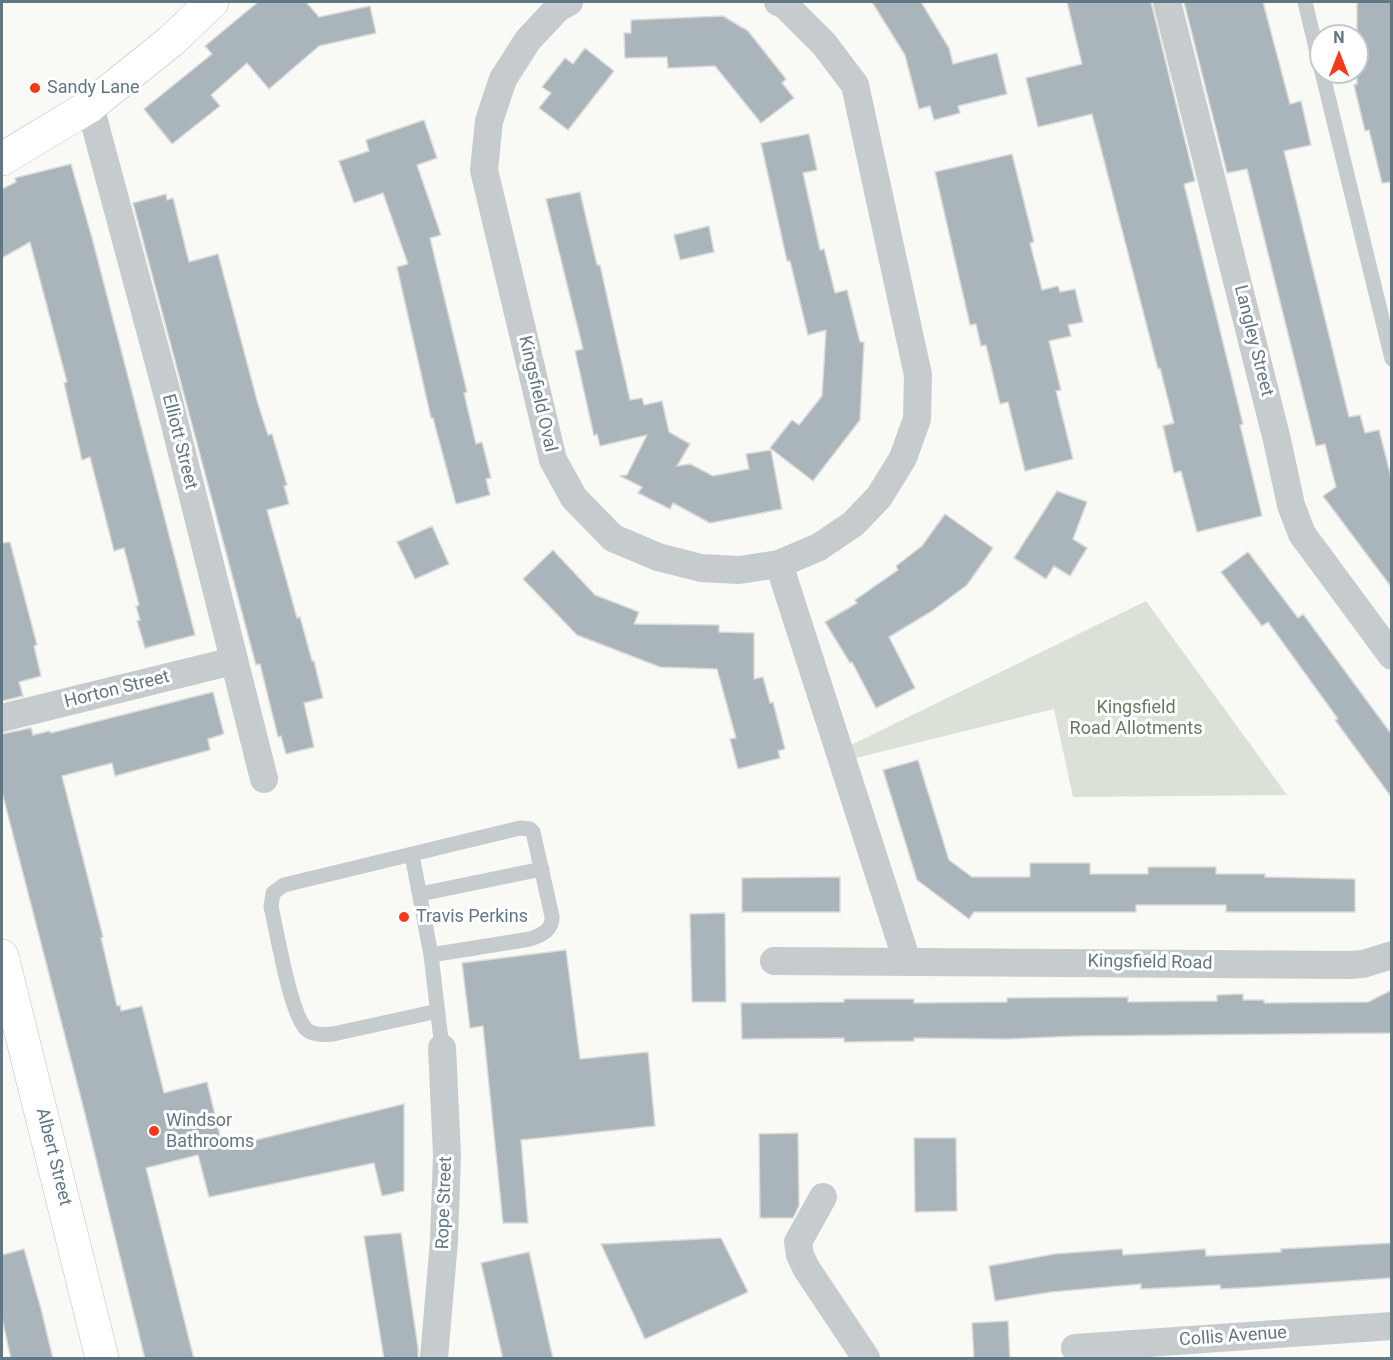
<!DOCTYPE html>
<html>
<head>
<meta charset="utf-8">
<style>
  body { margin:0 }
  #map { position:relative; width:1393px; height:1360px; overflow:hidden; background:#f9f9f6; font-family:Roboto,sans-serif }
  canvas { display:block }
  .frame { position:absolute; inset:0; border:3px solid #617884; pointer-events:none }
  .north { position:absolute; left:1309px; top:24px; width:60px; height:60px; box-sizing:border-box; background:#fff; border:2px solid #c0c9ce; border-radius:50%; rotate:0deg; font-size:16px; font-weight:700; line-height:24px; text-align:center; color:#617884 }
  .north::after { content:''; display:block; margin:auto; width:21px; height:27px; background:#f43a1a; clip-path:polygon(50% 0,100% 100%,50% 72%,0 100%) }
</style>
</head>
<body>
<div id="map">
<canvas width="1393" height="1360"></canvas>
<div class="frame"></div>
<div class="north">N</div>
</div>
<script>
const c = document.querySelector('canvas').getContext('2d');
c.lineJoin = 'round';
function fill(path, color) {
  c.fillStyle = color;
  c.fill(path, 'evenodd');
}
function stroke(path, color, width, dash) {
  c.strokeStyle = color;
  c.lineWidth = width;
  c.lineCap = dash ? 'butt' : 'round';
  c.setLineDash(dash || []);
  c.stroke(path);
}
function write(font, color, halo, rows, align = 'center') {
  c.font = font + ' Roboto,sans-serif';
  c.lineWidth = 6;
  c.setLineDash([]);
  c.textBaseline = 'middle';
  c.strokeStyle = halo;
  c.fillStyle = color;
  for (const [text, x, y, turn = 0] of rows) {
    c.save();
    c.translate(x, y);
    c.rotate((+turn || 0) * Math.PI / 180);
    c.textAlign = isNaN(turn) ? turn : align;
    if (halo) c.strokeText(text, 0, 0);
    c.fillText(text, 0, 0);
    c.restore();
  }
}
const green = new Path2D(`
  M 1146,601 L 1287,795 L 1073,797 L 1054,709 L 856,758 L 851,745 Z`);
const building = new Path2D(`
  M 258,2 L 306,2 L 319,17 L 370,6 L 376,33 L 319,46 L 269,89 L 247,63 L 211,95 L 220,106 L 172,144 L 144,109 L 212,54 L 205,46 Z
  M 872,2 L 921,2 L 949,48 L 953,64 L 997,53 L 1007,94 L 958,106 L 960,113 L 934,120 L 930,106 L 919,109 L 905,55 Z
  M 1067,2 L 1151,2 L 1195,181 L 1184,184 L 1243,424 L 1240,425 L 1262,516 L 1197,532 L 1181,471 L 1174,473 L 1163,426 L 1174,423 L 1160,368 L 1158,369 L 1092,114 L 1038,127 L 1026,78 L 1082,64 Z
  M 1184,2 L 1263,2 L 1290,104 L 1301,101 L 1311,145 L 1284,151 L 1349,417 L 1360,415 L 1365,433 L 1379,430 L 1392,481 L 1392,588 L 1323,496 L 1336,487 L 1325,444 L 1316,446 L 1247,169 L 1227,173 Z
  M 1357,2 L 1392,2 L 1392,182 L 1382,183 L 1369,130 L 1365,131 L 1354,85 L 1357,84 Z
  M 723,16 L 748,31 L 786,79 L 782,83 L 794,98 L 761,123 L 715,66 L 668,68 L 667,57 L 625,58 L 624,33 L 631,33 L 631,20 Z
  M 585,48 L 614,71 L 568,130 L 539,108 L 551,93 L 542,87 L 565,58 L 573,64 Z
  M 424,120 L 437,158 L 417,165 L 441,235 L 430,238 L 467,392 L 464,393 L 476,444 L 482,442 L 491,478 L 486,479 L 490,495 L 456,504 L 433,418 L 431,418 L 397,267 L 408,264 L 383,193 L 354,203 L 339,161 L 369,151 L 366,140 Z
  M 809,134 L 817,170 L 803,173 L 820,250 L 824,249 L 835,293 L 847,290 L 860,342 L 864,342 L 860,420 L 813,481 L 770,448 L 792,420 L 799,425 L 822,396 L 826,330 L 808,335 L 790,261 L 787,261 L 761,143 Z
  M 1012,154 L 1034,242 L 1030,243 L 1042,290 L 1058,286 L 1060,292 L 1075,289 L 1083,322 L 1068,325 L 1071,336 L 1049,341 L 1061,390 L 1056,391 L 1073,459 L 1025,471 L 1008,402 L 1000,404 L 986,345 L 981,346 L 976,324 L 970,325 L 935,172 Z
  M 71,164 L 92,238 L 195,635 L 145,648 L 137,621 L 140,620 L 136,606 L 139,605 L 124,548 L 114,551 L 90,457 L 82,460 L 64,383 L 67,382 L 30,242 L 2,258 L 2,189 L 16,182 L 15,178 Z
  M 580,192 L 597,265 L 600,265 L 630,400 L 642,398 L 644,405 L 662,401 L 669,432 L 690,444 L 677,466 L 690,464 L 713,476 L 749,469 L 746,454 L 771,450 L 782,509 L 710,523 L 673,503 L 670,509 L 638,493 L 642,487 L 620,476 L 627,475 L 647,435 L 600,446 L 597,434 L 594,436 L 575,351 L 583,349 L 546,199 Z
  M 166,194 L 167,200 L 173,198 L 189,262 L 218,254 L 258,404 L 268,435 L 272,434 L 287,485 L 284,486 L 289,504 L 267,510 L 297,618 L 300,617 L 312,661 L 314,661 L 323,698 L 304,703 L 314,747 L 286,754 L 281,736 L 278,737 L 260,664 L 256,665 L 133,203 Z
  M 709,226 L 714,252 L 680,260 L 674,235 Z
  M 1057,491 L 1087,502 L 1073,539 L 1087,548 L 1070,576 L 1054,566 L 1046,579 L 1014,558 Z
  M 945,514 L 993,548 L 967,585 L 932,611 L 889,637 L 915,688 L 876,708 L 852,662 L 850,663 L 825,622 L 857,603 L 855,600 L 898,570 L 896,566 L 922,546 Z
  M 432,526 L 449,564 L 415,579 L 397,542 Z
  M 10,542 L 37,645 L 34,646 L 41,676 L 19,682 L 23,696 L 2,701 L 2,543 Z
  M 553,550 L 595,595 L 639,612 L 634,624 L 719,625 L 719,632 L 754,633 L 754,679 L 763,677 L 770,703 L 773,702 L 785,749 L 778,751 L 780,758 L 738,769 L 730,739 L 736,738 L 717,669 L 660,667 L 577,635 L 523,579 Z
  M 1248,552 L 1298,618 L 1303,614 L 1392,735 L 1392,798 L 1335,720 L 1338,719 L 1268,622 L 1262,626 L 1221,572 Z
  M 213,692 L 224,734 L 208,739 L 210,750 L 115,776 L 112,763 L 62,776 L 103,937 L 101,938 L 117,1006 L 120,1005 L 121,1011 L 142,1006 L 164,1093 L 207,1082 L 223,1148 L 404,1104 L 404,1191 L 382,1196 L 374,1163 L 209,1197 L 198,1155 L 146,1168 L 194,1359 L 145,1359 L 83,1106 L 2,792 L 2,734 L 31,728 L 33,735 L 50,731 L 51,733 Z
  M 918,760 L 949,860 L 972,877 L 1030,877 L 1030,863 L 1090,863 L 1090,874 L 1148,874 L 1148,867 L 1216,867 L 1216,874 L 1265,874 L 1265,877 L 1355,879 L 1355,912 L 1226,912 L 1226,905 L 1136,905 L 1136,912 L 974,912 L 969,919 L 917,880 L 883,770 Z
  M 840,877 L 840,912 L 742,912 L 742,878 Z
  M 725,913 L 726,1002 L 692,1002 L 690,914 Z
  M 566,950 L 580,1059 L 648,1052 L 655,1126 L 521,1140 L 528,1223 L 503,1223 L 483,1026 L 470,1028 L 462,963 Z
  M 1392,990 L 1392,1033 L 1077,1036 L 1007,1039 L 914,1038 L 914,1041 L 844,1042 L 844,1038 L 742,1039 L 741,1003 L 844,1002 L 844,999 L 914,999 L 914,1003 L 1007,1002 L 1007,998 L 1128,997 L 1128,1002 L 1217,1001 L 1217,995 L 1243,994 L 1243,1000 L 1264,1000 L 1264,1003 L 1368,1002 Z
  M 798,1133 L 799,1206 L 793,1218 L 760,1218 L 759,1134 Z
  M 914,1138 L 956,1138 L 957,1211 L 915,1212 Z
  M 401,1233 L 418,1348 L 418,1359 L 384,1359 L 364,1236 Z
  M 721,1238 L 748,1292 L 645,1339 L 601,1244 Z
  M 1392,1243 L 1392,1278 L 1258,1287 L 1221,1289 L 1220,1285 L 1141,1289 L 1141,1284 L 1051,1292 L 995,1301 L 989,1266 L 1054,1254 L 1122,1249 L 1123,1255 L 1205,1249 L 1206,1256 L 1281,1252 L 1281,1249 Z
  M 24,1249 L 41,1309 L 53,1359 L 11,1359 L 2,1318 L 2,1255 Z
  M 529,1252 L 553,1359 L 503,1359 L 481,1263 Z
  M 1008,1321 L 1010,1359 L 974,1359 L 972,1323 Z`);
const lane = new Path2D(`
  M 1305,2 L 1321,69
  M 1322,72 L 1392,359
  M 412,855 L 431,955
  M 420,894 L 542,869
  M 438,1011 L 333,1034 C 325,1035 312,1035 306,1029 C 290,1013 277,931 271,907 L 273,893 L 284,885 L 520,828 L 530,829 L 533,832 L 552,916 C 553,930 542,935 530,939 L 431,955 L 442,1048`);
const street = new Path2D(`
  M 569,2 L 558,8 L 528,40 L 503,79 L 489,121 L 484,170 L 553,460 L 574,498 L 613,538 L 658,557 L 701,568 L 739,570 L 779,564 L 819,547 L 853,524 L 879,497 L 903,458 L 917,419 L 918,375 L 855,85 L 824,44 L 786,6 L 778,2
  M 1167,2 L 1277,440 L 1291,505 L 1302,534 L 1392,656
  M 90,106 L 168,397 L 264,779
  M 779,564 L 907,961
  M 2,718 L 233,661
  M 774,961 L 1349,965 L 1363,964 L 1392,955
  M 823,1197 L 798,1242 L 800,1255 L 806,1268 L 866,1358
  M 1075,1348 L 1392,1326
  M 434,1358 L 444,1241 L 447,1155 L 442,1048`);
const secondary = new Path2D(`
  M 2,956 L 102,1358`);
const highway = new Path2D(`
  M 2,159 L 90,106 L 171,41 L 212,2`);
const markers = [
  [35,88,6,"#f43a1a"],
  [404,917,6,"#f43a1a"],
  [154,1131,6,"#f43a1a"]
];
const poiNames = [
  ["Sandy Lane",47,88],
  ["Travis Perkins",416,917],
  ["Windsor",166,1121],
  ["Bathrooms",166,1142]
];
const streetNames = [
  ["Langley Street",1253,341,76],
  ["Kingsfield Oval",537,394,77],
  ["Elliott Street",179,442,76],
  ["Horton Street",117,690,-14],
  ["Kingsfield Road",1150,963,1],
  ["Albert Street",53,1157,76],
  ["Rope Street",445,1203,-88],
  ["Collis Avenue",1233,1337,-4]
];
const parkNames = [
  ["Kingsfield",1136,708],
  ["Road Allotments",1136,729]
];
fill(green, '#dbe1d6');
fill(building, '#aab5bb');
stroke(building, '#dbdad8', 1.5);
stroke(secondary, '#b8bfc3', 34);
stroke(highway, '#b8bdc0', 34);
stroke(lane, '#c6cbce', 15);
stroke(street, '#c6cbce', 28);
stroke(secondary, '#fff', 33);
stroke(highway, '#fff', 33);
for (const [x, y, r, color] of markers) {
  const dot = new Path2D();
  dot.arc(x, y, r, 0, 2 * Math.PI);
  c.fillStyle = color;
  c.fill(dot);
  stroke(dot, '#fff', 2);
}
write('18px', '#617884', '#fff', poiNames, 'left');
write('18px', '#617884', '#fff', streetNames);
write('18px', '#677a60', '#fff', parkNames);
</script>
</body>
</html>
